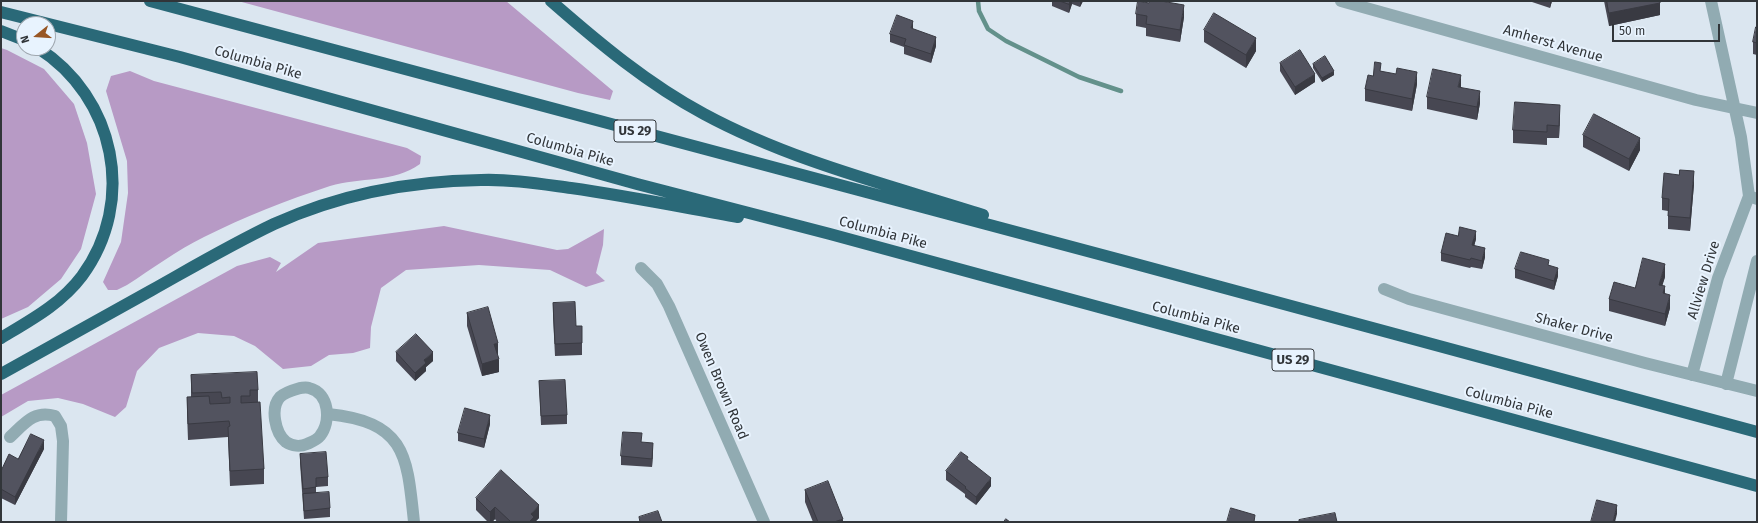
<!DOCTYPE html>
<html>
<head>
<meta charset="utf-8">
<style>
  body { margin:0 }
  #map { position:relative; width:1758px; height:523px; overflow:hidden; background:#dbe6f0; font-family:"Fira Sans",sans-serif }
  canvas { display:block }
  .frame { position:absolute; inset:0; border:2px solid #313539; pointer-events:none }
  .north { position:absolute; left:16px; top:16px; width:40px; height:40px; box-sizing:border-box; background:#e8f3fe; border:1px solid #9fa7af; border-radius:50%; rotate:253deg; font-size:11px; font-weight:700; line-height:16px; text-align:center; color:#313539 }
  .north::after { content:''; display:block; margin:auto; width:14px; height:18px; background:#985624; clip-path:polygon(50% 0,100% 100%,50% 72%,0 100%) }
  .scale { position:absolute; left:1612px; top:24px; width:108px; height:18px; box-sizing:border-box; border:2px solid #313539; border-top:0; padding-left:5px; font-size:12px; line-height:14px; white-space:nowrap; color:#313539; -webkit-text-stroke:3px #e8f3fe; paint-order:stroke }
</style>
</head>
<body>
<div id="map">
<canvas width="1758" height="523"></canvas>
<div class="frame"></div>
<div class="north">N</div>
<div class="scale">50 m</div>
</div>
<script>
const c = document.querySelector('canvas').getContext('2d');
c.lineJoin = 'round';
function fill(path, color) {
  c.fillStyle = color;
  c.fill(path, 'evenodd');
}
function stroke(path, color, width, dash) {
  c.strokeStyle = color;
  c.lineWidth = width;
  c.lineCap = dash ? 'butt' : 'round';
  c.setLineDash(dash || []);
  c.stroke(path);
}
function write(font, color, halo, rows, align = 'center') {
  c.font = font + ' "Fira Sans",sans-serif';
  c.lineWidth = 4;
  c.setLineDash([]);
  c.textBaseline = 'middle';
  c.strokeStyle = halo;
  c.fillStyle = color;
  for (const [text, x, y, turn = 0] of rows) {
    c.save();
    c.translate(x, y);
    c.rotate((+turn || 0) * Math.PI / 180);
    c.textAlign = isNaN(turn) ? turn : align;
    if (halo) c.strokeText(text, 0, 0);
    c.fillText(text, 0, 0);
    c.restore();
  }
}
const forest = new Path2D(`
  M 238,1 L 506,1 L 613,91 L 610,100 L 578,93 Z
  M 1,48 L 7,50 L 44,69 L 74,104 L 87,143 L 96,194 L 81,249 L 61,279 L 28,307 L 1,319 Z
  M 130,71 L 154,81 L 407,148 L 421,156 L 420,164 C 394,183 360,177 330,186 C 287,200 244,217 204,237 C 177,250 152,269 127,285 L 117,290 L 108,290 L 103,282 L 121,242 L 128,193 L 127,161 L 106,91 L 111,76 Z
  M 444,226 L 557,250 L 568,249 L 604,229 L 603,245 L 596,273 L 605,281 L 586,287 L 550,270 L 479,265 L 406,270 L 381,288 L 371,327 L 370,348 L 353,353 L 329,355 L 311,366 L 283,369 L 255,346 L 234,336 L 198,333 L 159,348 L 137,371 L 126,407 L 115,417 L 83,404 L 58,398 L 28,401 L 1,417 L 1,395 L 237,266 L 270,257 L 281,263 L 276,272 L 318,243 Z`);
const stream = new Path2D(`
  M 978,1 L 979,11 L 988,29 L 1006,41 L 1079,77 L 1121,91`);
const minor = new Path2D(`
  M 1341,1 L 1696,100 L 1757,113
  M 1711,1 L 1741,137 L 1749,196 L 1757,199
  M 641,268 L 657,284 L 669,306 L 764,522
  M 1384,289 L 1409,299 L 1645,363 L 1757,391
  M 1692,375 L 1718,278 L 1749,196
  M 1726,384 L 1757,261
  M 300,388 C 302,388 306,387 309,388 C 330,393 331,422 320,436 C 317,440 311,442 307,444 C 300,447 292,446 286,442 C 275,433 270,408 280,397 C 285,392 293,390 300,388 Z
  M 328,414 C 406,422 407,455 414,522
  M 10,437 C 25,423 34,410 55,416 L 61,426 L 63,441 L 61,522`);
const highway = new Path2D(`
  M 150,1 L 1121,260 L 1757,432
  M 551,1 C 599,43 648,84 704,114 C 791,161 889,185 983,215
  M 1,12 L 180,57 L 637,184 L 830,234 L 1757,486
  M 1,31 L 24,40
  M 1,338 C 31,320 61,304 82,276 C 137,201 115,97 38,48
  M 1,374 C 51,346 102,318 152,290 C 193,267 232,244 274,224 C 338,195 410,181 481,180 C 511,179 541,184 571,188 C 627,196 682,207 738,217`);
const wall = new Path2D(`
  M 1052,1 L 1083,1 L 1080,7 L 1072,4 L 1069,13 L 1052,6 Z
  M 1529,1 L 1552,1 L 1550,8 Z
  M 1604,1 L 1660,1 L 1660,15 L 1609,26 Z
  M 1136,14 L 1184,17 L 1180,42 L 1146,36 L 1146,28 L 1136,26 Z
  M 1757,27 L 1757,55 L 1753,54 L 1753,42 Z
  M 913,29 L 936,46 L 931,63 L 904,54 L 904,47 L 890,42 L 890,34 Z
  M 1204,30 L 1256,51 L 1246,68 L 1204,42 Z
  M 1280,63 L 1315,82 L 1295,95 L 1280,71 Z
  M 1313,64 L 1334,75 L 1322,82 L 1313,68 Z
  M 1381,71 L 1417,84 L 1412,111 L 1365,101 L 1365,89 L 1373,76 Z
  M 1461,87 L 1480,103 L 1477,120 L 1427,109 L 1427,97 Z
  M 1560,117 L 1559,138 L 1547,138 L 1547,145 L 1513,143 L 1513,130 Z
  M 1583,135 L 1640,150 L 1629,171 L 1583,147 Z
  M 1694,184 L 1690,231 L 1668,229 L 1668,211 L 1662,210 L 1662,198 Z
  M 1458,236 L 1476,239 L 1474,246 L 1485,257 L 1482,269 L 1471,267 L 1470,268 L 1441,261 L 1441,253 Z
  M 1549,265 L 1558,276 L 1554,290 L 1515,278 L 1515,269 Z
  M 1665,277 L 1662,285 L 1670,308 L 1665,326 L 1609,311 L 1609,299 L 1635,288 Z
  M 553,303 L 576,326 L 582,343 L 582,355 L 555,356 L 553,316 Z
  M 467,313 L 498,355 L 497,355 L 499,372 L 482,376 L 467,326 Z
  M 396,352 L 433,361 L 426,367 L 426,371 L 415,381 L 396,361 Z
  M 191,375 L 258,390 L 258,402 L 264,469 L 264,484 L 230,486 L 228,437 L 188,440 L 187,413 L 187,397 L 191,397 Z
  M 539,381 L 567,415 L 567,424 L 541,425 Z
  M 490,424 L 484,448 L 458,441 L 458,433 Z
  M 642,442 L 653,452 L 652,467 L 621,465 L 621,456 Z
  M 44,449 L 15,505 L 1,498 L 1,471 L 18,459 Z
  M 300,454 L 328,477 L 328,486 L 316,487 L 316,493 L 330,508 L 330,517 L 304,519 L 300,463 Z
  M 968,461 L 991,486 L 976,505 L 965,497 L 965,494 L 946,480 L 946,471 Z
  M 805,490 L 843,522 L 813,522 L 805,502 Z
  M 476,498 L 539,518 L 535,522 L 497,522 L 495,519 L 492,522 L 488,522 L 476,510 Z`);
const shadedWall = new Path2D(`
  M 1070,1 L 1072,1 L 1072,4 L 1069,13 L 1069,4 Z
  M 1080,1 L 1083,1 L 1080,7 Z
  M 1550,1 L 1552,1 L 1550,8 Z
  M 1660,3 L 1660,15 L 1609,26 L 1609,13 Z
  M 1184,5 L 1184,17 L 1180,42 L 1180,30 Z
  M 913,21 L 913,29 L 911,28 Z
  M 936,37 L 936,46 L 931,63 L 931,54 Z
  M 1256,38 L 1256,51 L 1246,68 L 1246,55 Z
  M 1334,71 L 1334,75 L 1322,82 L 1322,78 Z
  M 1417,72 L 1417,84 L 1412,111 L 1412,99 Z
  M 1315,74 L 1315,82 L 1295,95 L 1295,87 Z
  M 1461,75 L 1461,87 L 1458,87 Z
  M 1480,91 L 1480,103 L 1477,120 L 1477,107 Z
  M 1560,105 L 1560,117 L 1559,138 L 1559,126 Z
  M 1640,138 L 1640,150 L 1629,171 L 1629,159 Z
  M 1694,171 L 1694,184 L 1690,231 L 1690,218 Z
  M 1476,231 L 1476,239 L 1472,254 L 1472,245 Z
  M 1485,248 L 1485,257 L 1482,269 L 1482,261 Z
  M 1665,264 L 1665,277 L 1659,297 L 1659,285 Z
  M 1558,268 L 1558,276 L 1554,290 L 1554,281 Z
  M 1665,286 L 1665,299 L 1663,293 Z
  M 1670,295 L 1670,308 L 1665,326 L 1665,314 Z
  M 498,343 L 498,355 L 494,356 L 494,344 Z
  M 433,352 L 433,361 L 426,367 L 426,371 L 415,381 L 415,373 L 424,360 Z
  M 499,359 L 499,372 L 482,376 L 482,364 Z
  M 490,415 L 490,424 L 484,448 L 484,439 Z
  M 44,440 L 44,449 L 15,505 L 15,497 Z
  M 653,443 L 653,452 L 652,467 L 652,459 Z
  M 991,478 L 991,486 L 976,505 L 976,497 Z
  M 539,505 L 539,518 L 535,522 L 529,522 L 531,514 Z
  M 1617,505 L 1617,514 L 1615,522 L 1613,522 Z
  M 495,507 L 495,519 L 492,522 L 490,522 L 490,512 Z
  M 843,519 L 843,522 L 834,522 Z`);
const building = new Path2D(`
  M 1060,1 L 1070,1 L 1069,4 Z
  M 1138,1 L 1149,3 L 1150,1 L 1161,1 L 1184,5 L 1180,30 L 1146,24 L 1147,16 L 1136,14 Z
  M 1607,1 L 1660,1 L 1660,3 L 1609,13 Z
  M 1214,13 L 1256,38 L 1246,55 L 1204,30 Z
  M 897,15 L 913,21 L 911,28 L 936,37 L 931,54 L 904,45 L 906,39 L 890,34 Z
  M 1756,27 L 1757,27 L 1757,43 L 1753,42 Z
  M 1300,50 L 1315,74 L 1295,87 L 1280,63 Z
  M 1325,56 L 1334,71 L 1322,78 L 1313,64 Z
  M 1375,62 L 1381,63 L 1380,71 L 1396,74 L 1397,68 L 1417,72 L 1412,99 L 1365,89 L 1368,75 L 1373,76 Z
  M 1433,69 L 1461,75 L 1458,87 L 1480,91 L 1477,107 L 1427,97 Z
  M 1515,102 L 1560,105 L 1559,126 L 1547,125 L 1547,132 L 1513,130 Z
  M 1594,114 L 1640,138 L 1629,159 L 1583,135 Z
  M 1680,170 L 1694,171 L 1690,218 L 1668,216 L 1669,199 L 1662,198 L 1664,173 L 1679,175 Z
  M 1460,227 L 1476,231 L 1472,245 L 1485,248 L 1482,261 L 1471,258 L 1470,260 L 1441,253 L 1446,233 L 1458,236 Z
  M 1521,252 L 1549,260 L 1548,265 L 1558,268 L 1554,281 L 1515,269 Z
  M 1643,258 L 1665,264 L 1659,285 L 1665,286 L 1663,293 L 1670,295 L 1665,314 L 1609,299 L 1614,282 L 1635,288 Z
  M 575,302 L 576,326 L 582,326 L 582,343 L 555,344 L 553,303 Z
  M 488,307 L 498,343 L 494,344 L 499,359 L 482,364 L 467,313 Z
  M 416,334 L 433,352 L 424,360 L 426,363 L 415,373 L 396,352 Z
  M 257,372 L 258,390 L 250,390 L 250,396 L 241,396 L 241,403 L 260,402 L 264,469 L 230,471 L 228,427 L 230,426 L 229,421 L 188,424 L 187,397 L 209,396 L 210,404 L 230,403 L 230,397 L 222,398 L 221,392 L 192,393 L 191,375 Z
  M 565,380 L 567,415 L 541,416 L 539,381 Z
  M 465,408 L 490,415 L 484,439 L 458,433 Z
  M 623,432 L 642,433 L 641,442 L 653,443 L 652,459 L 621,456 Z
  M 31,434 L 44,440 L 15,497 L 1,489 L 1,471 L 9,454 L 18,459 Z
  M 326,452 L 328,477 L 316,478 L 316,487 L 303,489 L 300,454 Z
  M 961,452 L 968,457 L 967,459 L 991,478 L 976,497 L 965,488 L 966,487 L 946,471 Z
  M 501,470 L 539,505 L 531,514 L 534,517 L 529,522 L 511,522 L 495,507 L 490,512 L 476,498 Z
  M 828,481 L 843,519 L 834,522 L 818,522 L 805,490 Z
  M 329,492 L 330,508 L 304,511 L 303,494 Z
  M 1597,500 L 1617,505 L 1613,522 L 1591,522 Z
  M 1231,508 L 1255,515 L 1254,522 L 1227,522 Z
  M 658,511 L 662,522 L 640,522 L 639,517 Z
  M 1335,513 L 1337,522 L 1299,522 L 1299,520 Z
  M 1006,519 L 1010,522 L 1004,522 Z`);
const shields = [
  [635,131,42],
  [1293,360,42]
];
const shieldNames = [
  ["US 29",635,131],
  ["US 29",1293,360]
];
const streetNames = [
  ["Amherst Avenue",1553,44,16],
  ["Columbia Pike",258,63,16],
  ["Columbia Pike",570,150,16],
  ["Columbia Pike",883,233,15],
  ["Allview Drive",1704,280,-73],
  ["Columbia Pike",1196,318,15],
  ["Shaker Drive",1574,328,15],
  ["Owen Brown Road",721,386,67],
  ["Columbia Pike",1509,403,15]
];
fill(forest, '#b79ac5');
stroke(stream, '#63918b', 4.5);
stroke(minor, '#91abb2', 12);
stroke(highway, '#2a6978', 12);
fill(wall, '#474752');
fill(shadedWall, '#393a42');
fill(building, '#52535f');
stroke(building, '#393a42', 1);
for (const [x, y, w] of shields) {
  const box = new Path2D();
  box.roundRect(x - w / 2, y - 11, w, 22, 3);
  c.fillStyle = '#e8f3fe';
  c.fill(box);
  stroke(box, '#313539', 1);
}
write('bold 13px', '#313539', null, shieldNames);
write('14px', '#313539', '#e8f3fe', streetNames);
</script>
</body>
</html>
